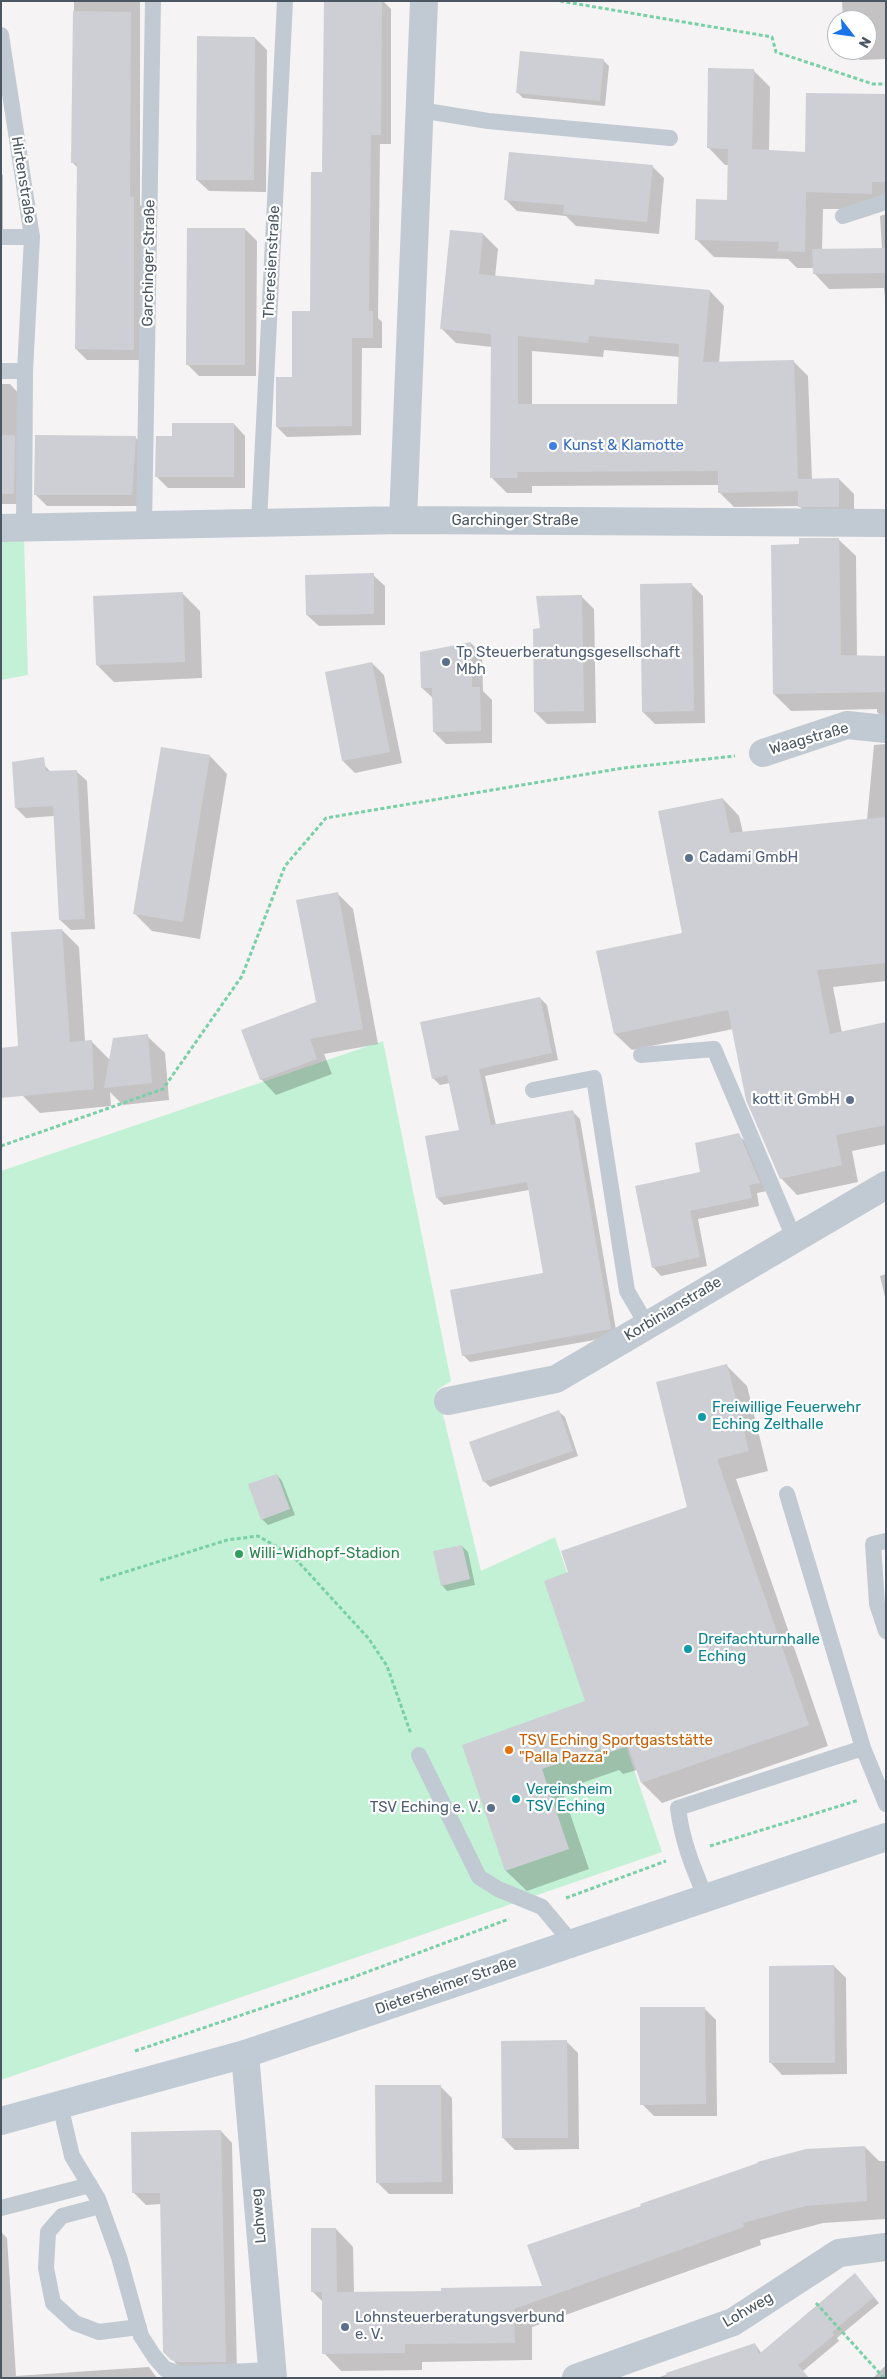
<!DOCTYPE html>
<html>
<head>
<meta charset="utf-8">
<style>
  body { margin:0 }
  #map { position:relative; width:887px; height:2379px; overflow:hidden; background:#f5f3f3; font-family:Rubik,sans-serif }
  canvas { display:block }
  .frame { position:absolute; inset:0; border:2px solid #4a5661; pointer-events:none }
  .north { position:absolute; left:827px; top:10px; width:50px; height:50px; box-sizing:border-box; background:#fff; border:1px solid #b7bbc0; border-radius:50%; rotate:120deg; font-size:14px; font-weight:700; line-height:20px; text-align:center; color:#4a5661 }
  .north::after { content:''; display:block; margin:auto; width:18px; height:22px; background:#1a73e8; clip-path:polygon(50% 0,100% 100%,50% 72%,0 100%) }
</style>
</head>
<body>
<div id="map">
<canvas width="887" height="2379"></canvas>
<div class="frame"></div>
<div class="north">N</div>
</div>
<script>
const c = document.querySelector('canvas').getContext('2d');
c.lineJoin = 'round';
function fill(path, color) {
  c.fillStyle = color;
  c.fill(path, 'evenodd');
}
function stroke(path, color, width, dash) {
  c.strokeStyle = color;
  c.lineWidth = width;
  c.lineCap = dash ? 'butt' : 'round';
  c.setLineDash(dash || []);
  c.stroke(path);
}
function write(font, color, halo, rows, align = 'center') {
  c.font = font + ' Rubik,sans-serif';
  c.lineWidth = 4.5;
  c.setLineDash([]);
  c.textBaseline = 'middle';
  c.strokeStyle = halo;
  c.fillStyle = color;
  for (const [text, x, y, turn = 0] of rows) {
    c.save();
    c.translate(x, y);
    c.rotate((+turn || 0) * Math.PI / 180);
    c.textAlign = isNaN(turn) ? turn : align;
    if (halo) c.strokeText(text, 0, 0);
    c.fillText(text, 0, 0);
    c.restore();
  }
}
const green = new Path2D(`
  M 1,539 L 24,539 L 28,675 L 1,680 Z
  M 383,1041 L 451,1381 L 437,1390 L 481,1571 L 555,1537 L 662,1852 L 1,2080 L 1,1171 Z`);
const shadow = new Path2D(`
  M 74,1 L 140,1 L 140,205 L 145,209 L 144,360 L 87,360 L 76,349 L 78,168 L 73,163 Z
  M 325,1 L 383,1 L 391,9 L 391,144 L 380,144 L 378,318 L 382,322 L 382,348 L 362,348 L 361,435 L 287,437 L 277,427 L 293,378 L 311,312 L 323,173 Z
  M 842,1 L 886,1 L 886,59 L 860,60 L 850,50 L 867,50 L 867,20 L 843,20 Z
  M 255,38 L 267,50 L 266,192 L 209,191 L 197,180 Z
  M 603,60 L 609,66 L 605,106 L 523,98 L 517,92 Z
  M 753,70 L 770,87 L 769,151 L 806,153 L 886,96 L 886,209 L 823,209 L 822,250 L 882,249 L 880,216 L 886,214 L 886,307 L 884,288 L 829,289 L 814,273 L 814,268 L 797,268 L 788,259 L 714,257 L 697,240 L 728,201 L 729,165 L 725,165 L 708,147 Z
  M 652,166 L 664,178 L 659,234 L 576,226 L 566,216 L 517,211 L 505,199 Z
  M 1,173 L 3,175 L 3,235 L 1,235 Z
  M 245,229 L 257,241 L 256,376 L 199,376 L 187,364 Z
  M 483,234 L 498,249 L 495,277 L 596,286 L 710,291 L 724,306 L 719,363 L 793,361 L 808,376 L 812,480 L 839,479 L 854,494 L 854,520 L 815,521 L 799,506 L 734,507 L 719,492 L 719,485 L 532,486 L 532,493 L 507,493 L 492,478 L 492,347 L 456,343 L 441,328 ZM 604,350 L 680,357 L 679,405 L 532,406 L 532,351 L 603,357 Z
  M 1,305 L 1,384 L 10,384 L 20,395 L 24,504 L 1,504 Z
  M 234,424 L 245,436 L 245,488 L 168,488 L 156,476 Z
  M 135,437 L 147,449 L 144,506 L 47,506 L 35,494 Z
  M 839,540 L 856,556 L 857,657 L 886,657 L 886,721 L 877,712 L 877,709 L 791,711 L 774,694 L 800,545 Z
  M 373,575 L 385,586 L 385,625 L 319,626 L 307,615 Z
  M 691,584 L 703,596 L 705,723 L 655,724 L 643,712 Z
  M 182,593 L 200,611 L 202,678 L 114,682 L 97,665 Z
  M 582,597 L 594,609 L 596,723 L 547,724 L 535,712 L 541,629 Z
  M 471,643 L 482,655 L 483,691 L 492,700 L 492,743 L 446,744 L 434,732 L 434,699 L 422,688 Z
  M 372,663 L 384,675 L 402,763 L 355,773 L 343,761 Z
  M 886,744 L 886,981 L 833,987 L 842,1033 L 886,1023 L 886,1144 L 852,1151 L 858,1182 L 797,1195 L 781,1178 L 733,1029 L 632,1050 L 615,1034 L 684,934 L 723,799 L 739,816 L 743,833 L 867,820 L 874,745 Z
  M 210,756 L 227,774 L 200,939 L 152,931 L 134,913 Z
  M 45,766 L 51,772 L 76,771 L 87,781 L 95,929 L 71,930 L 60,920 L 54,816 L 26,818 L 16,808 Z
  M 337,893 L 353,909 L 378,1044 L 324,1054 L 332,1074 L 276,1095 L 261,1079 L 317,1003 Z
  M 62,930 L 79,947 L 85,1041 L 91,1041 L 110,1060 L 147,1036 L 165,1053 L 169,1100 L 123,1105 L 110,1092 L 111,1106 L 40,1113 L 23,1096 Z
  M 540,998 L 547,1005 L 558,1060 L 485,1076 L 496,1125 L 573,1112 L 580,1119 L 617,1336 L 470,1362 L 463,1355 L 544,1274 L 529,1190 L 444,1205 L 437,1198 L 461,1131 L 450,1083 L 440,1085 L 433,1078 Z
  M 738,1135 L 747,1143 L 767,1191 L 757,1193 L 759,1206 L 698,1219 L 707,1266 L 661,1276 L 653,1267 L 702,1173 Z
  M 886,1274 L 886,1301 L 880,1276 Z
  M 727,1366 L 747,1386 L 768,1471 L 736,1479 L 828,1746 L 662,1803 L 642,1783 L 637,1770 L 623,1774 L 619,1770 L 562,1790 L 589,1869 L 527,1891 L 506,1871 L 463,1746 L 587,1701 L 570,1573 L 688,1508 Z
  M 559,1412 L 565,1417 L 578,1456 L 490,1487 L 484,1481 Z
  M 277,1475 L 282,1481 L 295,1515 L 268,1525 L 262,1519 Z
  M 462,1546 L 468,1552 L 475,1585 L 447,1591 L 442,1585 Z
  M 834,1966 L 846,1978 L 847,2074 L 782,2075 L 771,2063 Z
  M 704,2008 L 716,2020 L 717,2116 L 654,2116 L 642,2104 Z
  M 566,2041 L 578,2053 L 579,2149 L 515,2150 L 503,2138 Z
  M 440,2086 L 452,2098 L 453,2194 L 389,2194 L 378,2183 Z
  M 221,2131 L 232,2143 L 237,2373 L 184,2372 L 172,2359 L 161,2204 L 146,2205 L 134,2193 Z
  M 865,2147 L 879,2161 L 886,2161 L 886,2219 L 823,2223 L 760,2240 L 761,2245 L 532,2327 L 532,2360 L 422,2362 L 422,2370 L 341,2371 L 324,2353 L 323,2302 L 312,2291 L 336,2229 L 353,2247 L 354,2293 L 442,2292 L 544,2287 Z
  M 1,2232 L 7,2238 L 16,2376 L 149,2367 L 157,2378 L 1,2378 Z
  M 860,2280 L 879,2303 L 837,2338 L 839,2341 L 803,2371 L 807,2378 L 657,2378 L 755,2344 L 762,2354 Z
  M 886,2365 L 886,2378 L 873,2378 Z`);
const building = new Path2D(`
  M 324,1 L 382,1 L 381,135 L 371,135 L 369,311 L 373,311 L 373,338 L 352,338 L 352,426 L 276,427 L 276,377 L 292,377 L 292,311 L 310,311 L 311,172 L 322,172 Z
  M 73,11 L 131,12 L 130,197 L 134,197 L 134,350 L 75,349 L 77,163 L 71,163 Z
  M 197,36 L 255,37 L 254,180 L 196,180 Z
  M 520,51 L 604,59 L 600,101 L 516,93 Z
  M 708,68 L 754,69 L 752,149 L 805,152 L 806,93 L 886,94 L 886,182 L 872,182 L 872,194 L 806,192 L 805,252 L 778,251 L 779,242 L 695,240 L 696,199 L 727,200 L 728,149 L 707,148 Z
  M 509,152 L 653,165 L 647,222 L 563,214 L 564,205 L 504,200 Z
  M 187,228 L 245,228 L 245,365 L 186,365 Z
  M 450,230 L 483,233 L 479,274 L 594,285 L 595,279 L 710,290 L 703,362 L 794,360 L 798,479 L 839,478 L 839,507 L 798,507 L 798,491 L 718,493 L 718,471 L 517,472 L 518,478 L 490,478 L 491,334 L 440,329 ZM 518,336 L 588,343 L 589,336 L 679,344 L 677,404 L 518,404 Z
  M 886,248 L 886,273 L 813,274 L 812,249 Z
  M 172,423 L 234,423 L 234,477 L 155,477 L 156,436 L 172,436 Z
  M 1,435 L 15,435 L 14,494 L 1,494 Z
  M 35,435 L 136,436 L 132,495 L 34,495 Z
  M 799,538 L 839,538 L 841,655 L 886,656 L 886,692 L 773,694 L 771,545 L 799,544 Z
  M 374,573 L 374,614 L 306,615 L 305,575 Z
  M 692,583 L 694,711 L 642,712 L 640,584 Z
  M 183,592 L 185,662 L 96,665 L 93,596 Z
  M 582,595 L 584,711 L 534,712 L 533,629 L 540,628 L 536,596 Z
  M 471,642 L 472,687 L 480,687 L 481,731 L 433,732 L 432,688 L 421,688 L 420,652 Z
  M 372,662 L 390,752 L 342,761 L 325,672 Z
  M 161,747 L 210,755 L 183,922 L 133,914 Z
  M 44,757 L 46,771 L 77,770 L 85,919 L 59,920 L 53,806 L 15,808 L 12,762 Z
  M 723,798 L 730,833 L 886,817 L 886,963 L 817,970 L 830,1034 L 886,1022 L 886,1125 L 836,1135 L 842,1165 L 780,1179 L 746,1100 L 728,1010 L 614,1034 L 596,951 L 682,933 L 658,811 Z
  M 338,892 L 363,1029 L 310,1039 L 317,1059 L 260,1080 L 241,1030 L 316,1002 L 296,900 Z
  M 62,929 L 70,1042 L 92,1040 L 94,1089 L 1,1098 L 1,1048 L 18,1046 L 11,932 Z
  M 540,997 L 552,1053 L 479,1069 L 491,1125 L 573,1110 L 611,1329 L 462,1356 L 450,1290 L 543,1273 L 527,1182 L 436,1198 L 425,1136 L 459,1130 L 447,1075 L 432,1079 L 420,1022 Z
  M 148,1034 L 152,1083 L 104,1088 L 113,1038 Z
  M 739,1133 L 760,1183 L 749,1185 L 752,1198 L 690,1211 L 700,1257 L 652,1268 L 635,1186 L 700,1172 L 695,1143 Z
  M 727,1364 L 749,1451 L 717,1459 L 809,1725 L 641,1783 L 628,1746 L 602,1755 L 600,1749 L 542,1769 L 569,1849 L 505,1871 L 462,1745 L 585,1701 L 544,1581 L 568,1572 L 561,1551 L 687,1507 L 656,1382 Z
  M 559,1410 L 573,1451 L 483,1482 L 469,1442 Z
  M 277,1474 L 290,1509 L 261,1520 L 248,1484 Z
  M 462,1545 L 470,1579 L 441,1586 L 433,1551 Z
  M 834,1965 L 835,2063 L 769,2063 L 769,1966 Z
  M 640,2007 L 705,2007 L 706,2104 L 640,2105 Z
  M 567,2040 L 568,2138 L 502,2138 L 501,2041 Z
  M 375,2085 L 441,2085 L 442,2182 L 376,2183 Z
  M 221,2130 L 226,2362 L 178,2362 L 171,2360 L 163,2352 L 160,2193 L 132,2193 L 131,2132 Z
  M 865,2146 L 867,2201 L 805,2206 L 743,2223 L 744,2227 L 514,2309 L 515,2343 L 405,2344 L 405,2353 L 322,2354 L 322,2292 L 311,2292 L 311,2228 L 336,2228 L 337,2292 L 441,2291 L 441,2288 L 542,2286 L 527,2245 L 641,2206 L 640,2204 L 758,2163 L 757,2162 L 806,2149 Z
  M 855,2273 L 874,2297 L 832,2332 L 834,2335 L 798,2365 L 809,2378 L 666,2378 L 666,2373 L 755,2343 L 759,2354 Z`);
const path = new Path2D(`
  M 560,1 L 772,37 L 776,52 L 873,84 L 886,84
  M 1,1146 L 163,1089 L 242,976 L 285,866 L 326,818 L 623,768 L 735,756
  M 100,1580 L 227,1540 L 258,1536 L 293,1556 L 369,1639 L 387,1666 L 411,1734
  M 710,1846 L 859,1800
  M 566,1898 L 666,1861
  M 135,2051 L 351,1978 L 509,1919
  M 816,2303 L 884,2378`);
const lane = new Path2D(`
  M 1,35 L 32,237
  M 420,110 L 488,121 L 670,138
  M 843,216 L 886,202
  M 1,237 L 32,237 L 25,371
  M 1,371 L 25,371 L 24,528
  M 259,522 L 285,1
  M 144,525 L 153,1
  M 641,1055 L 714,1049 L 794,1238
  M 533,1090 L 594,1078 L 627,1291 L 647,1325
  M 787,1494 L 863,1748
  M 886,1541 L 873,1544 L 877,1604 L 886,1631
  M 419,1755 L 479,1877 L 498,1889 L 542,1907 L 572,1943
  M 706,1898 C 693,1868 682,1841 678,1808 L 863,1748 L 886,1804
  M 60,2105 L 72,2156 L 98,2199 L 119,2257 L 141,2336 L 154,2356 L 165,2369 L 182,2374 L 272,2370
  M 100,2206 L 62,2216 L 48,2232 L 46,2268 L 53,2303 L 75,2323 L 99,2332 L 139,2327
  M 1,2208 L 90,2185`);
const street = new Path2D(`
  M 403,520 L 424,1
  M 1,528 L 403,520 L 886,523
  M 763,753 L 847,725 L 886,729
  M 448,1401 L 556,1379 L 886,1185
  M 245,2054 L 273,2378
  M 576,2378 L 733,2322 L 839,2253 L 886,2247`);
const secondary = new Path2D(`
  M 1,2121 L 245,2054 L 886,1837`);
const markers = [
  [553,446,5,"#3f7fe0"],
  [446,662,5,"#5c6f8a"],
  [689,858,5,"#5c6f8a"],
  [850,1100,5,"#5c6f8a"],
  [702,1417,5,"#0f9aa8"],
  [239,1554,5,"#2e9e5b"],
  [688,1649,5,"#0f9aa8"],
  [509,1750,5,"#e8710a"],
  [516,1799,5,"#0f9aa8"],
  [491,1808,5,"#5c6f8a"],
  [345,2327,5,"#5c6f8a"]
];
const streetNames = [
  ["Hirtenstraße",23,180,81],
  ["Theresienstraße",272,262,-87],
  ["Garchinger Straße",149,263,-89],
  ["Garchinger Straße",515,521],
  ["Waagstraße",809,739,-16],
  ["Korbinianstraße",673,1309,-31],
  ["Dietersheimer Straße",446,1986,-19],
  ["Lohweg",259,2216,-95],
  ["Lohweg",748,2310,-30]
];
const shopNames = [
  ["Kunst & Klamotte",563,446]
];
const serviceNames = [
  ["Tp Steuerberatungsgesellschaft",456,653],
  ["Mbh",456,670],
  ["Cadami GmbH",699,858],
  ["kott it GmbH",840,1100,"right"],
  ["TSV Eching e. V.",481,1808,"right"],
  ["Lohnsteuerberatungsverbund",355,2318],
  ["e. V.",355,2335]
];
const cultureNames = [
  ["Freiwillige Feuerwehr",712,1408],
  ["Eching Zelthalle",712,1425],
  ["Dreifachturnhalle",698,1640],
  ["Eching",698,1657],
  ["Vereinsheim",526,1790],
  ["TSV Eching",526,1807]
];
const leisureNames = [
  ["Willi-Widhopf-Stadion",249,1554]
];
const foodNames = [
  ["TSV Eching Sportgaststätte",519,1741],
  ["\"Palla Pazza\"",519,1758]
];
fill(green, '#c3f1d5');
fill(shadow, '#0003');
fill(building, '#cdcfd5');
stroke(path, '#7ad0a6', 3, [4, 2.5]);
stroke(lane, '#c1cad2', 16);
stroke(street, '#c1cad2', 28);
stroke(secondary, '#c1cbd6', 28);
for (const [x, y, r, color] of markers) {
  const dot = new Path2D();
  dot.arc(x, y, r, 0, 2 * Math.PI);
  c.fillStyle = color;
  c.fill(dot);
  stroke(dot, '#fff', 2);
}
write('15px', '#4a5661', '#fff', streetNames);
write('15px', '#366cbe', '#fff', shopNames, 'left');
write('15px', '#4e5e75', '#fff', serviceNames, 'left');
write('15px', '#0d838f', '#fff', cultureNames, 'left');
write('15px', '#27864d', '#fff', leisureNames, 'left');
write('15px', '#c56008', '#fff', foodNames, 'left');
</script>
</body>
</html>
